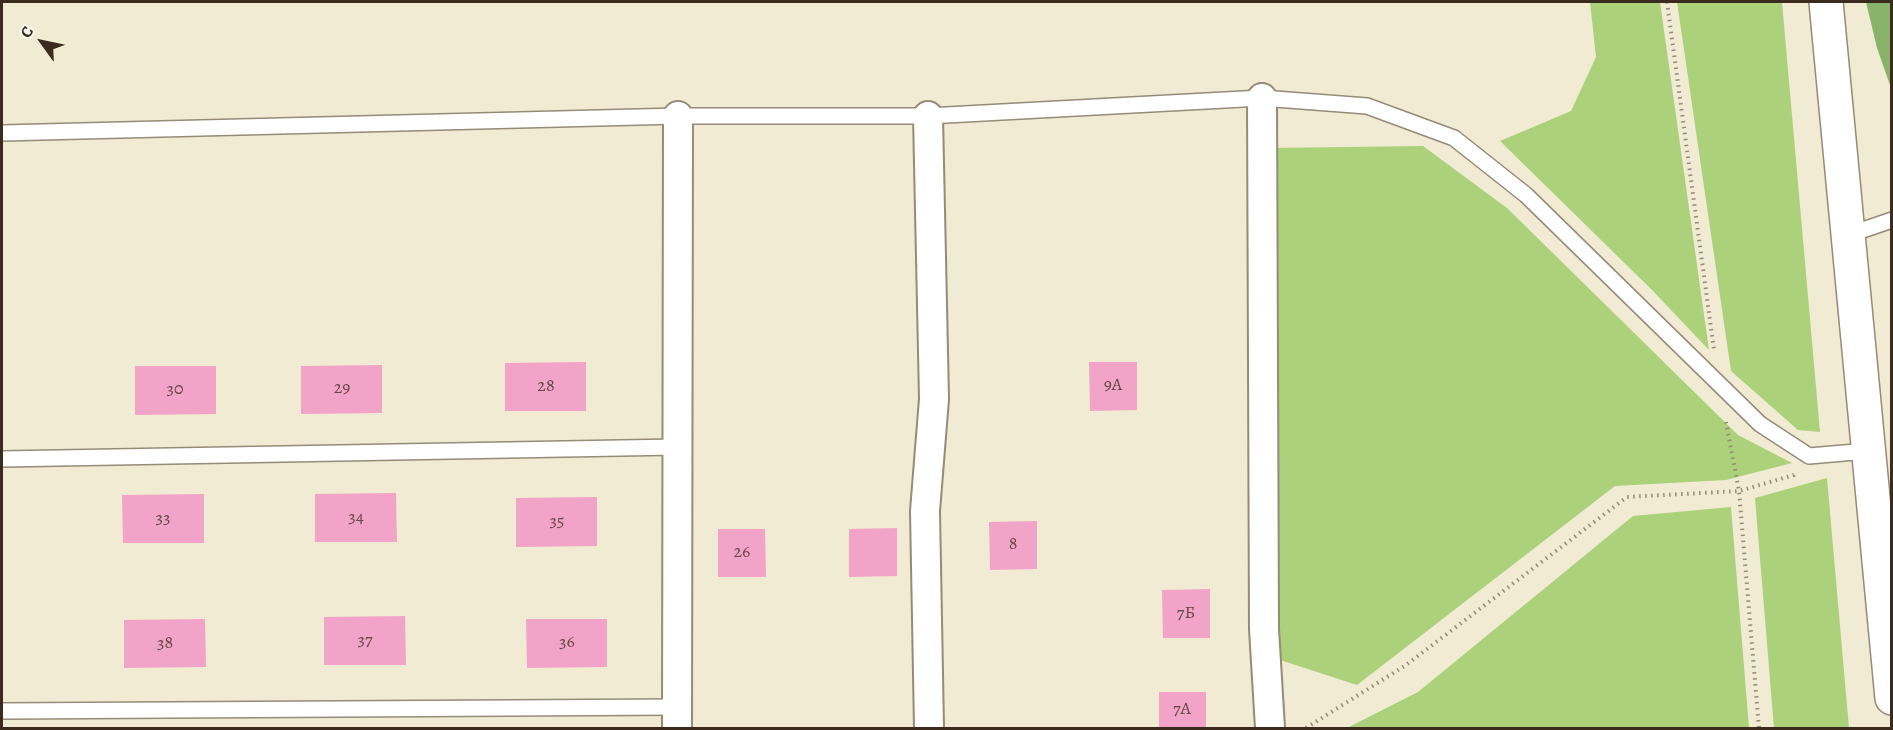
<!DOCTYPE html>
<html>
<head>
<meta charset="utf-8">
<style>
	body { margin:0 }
	#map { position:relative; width:1893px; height:730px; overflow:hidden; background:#f1ebd3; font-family:Alegreya,serif }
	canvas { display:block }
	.frame { position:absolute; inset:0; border:3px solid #3b2a1e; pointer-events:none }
	.north { position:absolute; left:12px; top:12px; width:60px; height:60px; -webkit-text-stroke:4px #fbf7ec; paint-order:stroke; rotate:303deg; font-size:16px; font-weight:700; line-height:24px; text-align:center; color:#3b2a1e }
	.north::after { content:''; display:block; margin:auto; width:21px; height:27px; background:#3b2a1e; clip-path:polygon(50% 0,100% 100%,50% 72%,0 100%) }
</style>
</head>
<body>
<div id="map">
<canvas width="1893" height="730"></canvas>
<div class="frame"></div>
<div class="north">С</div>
</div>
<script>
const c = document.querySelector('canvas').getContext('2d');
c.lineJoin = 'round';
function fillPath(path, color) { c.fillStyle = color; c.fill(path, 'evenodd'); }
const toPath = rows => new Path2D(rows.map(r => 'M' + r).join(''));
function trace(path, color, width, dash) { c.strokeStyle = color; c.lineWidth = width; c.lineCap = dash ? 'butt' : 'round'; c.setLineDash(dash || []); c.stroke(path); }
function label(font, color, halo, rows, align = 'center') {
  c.font = font + ' Alegreya,serif'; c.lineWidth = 4.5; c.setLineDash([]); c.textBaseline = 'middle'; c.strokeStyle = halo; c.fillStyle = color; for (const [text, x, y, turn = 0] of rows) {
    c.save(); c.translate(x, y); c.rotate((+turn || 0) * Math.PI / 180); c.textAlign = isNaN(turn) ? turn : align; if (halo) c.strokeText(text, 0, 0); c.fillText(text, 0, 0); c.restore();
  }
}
fillPath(toPath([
	[1590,2,1660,2,1709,350,1652,290,1500,141,1571,111,1596,57],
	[1677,2,1782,2,1820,432,1798,430,1731,371],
	[1423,146,1507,208,1738,435,1792,463,1726,480,1615,486,1357,685,1280,660,1267,148],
	[1827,478,1849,728,1774,728,1755,498],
	[1731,507,1749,728,1347,728,1418,692,1633,516]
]), '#acd17b');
fillPath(toPath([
	[1866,2,1891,2,1891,88,1877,48]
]), '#89b36b');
fillPath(toPath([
	[586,362,586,411,505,411,505,363],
	[1089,362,1137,362,1137,410,1090,411],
	[382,365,382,413,301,414,301,366],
	[135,366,216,366,216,414,135,415],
	[396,493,397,542,315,542,315,494],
	[204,494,204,543,123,543,122,495],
	[597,497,597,546,516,547,516,498],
	[1037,521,1037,569,990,570,989,522],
	[897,528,897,576,849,577,849,529],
	[718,529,765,529,766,577,718,577],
	[1210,589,1210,638,1163,638,1162,590],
	[405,616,406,665,324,665,324,617],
	[205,619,206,667,124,668,124,620],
	[526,619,607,619,607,667,527,668],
	[1159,692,1206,692,1206,728,1159,728]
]), '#f1a4c8');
const lane = toPath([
	[2,133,678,116,928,116,1262,98,1367,106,1454,138,1526,195,1760,424,1809,456,1867,451],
	[1848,235,1892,220],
	[2,459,677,447],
	[2,711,677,707]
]);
const street = toPath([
	[1262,98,1264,629,1270,728],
	[928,116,934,399,925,511,929,728],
	[677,728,678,116]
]);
const primary = toPath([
	[1826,2,1892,698]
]);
trace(lane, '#968a78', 18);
trace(street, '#968a78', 32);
trace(primary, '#968a78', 36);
trace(toPath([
	[1667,2,1714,350],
	[1726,422,1739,491,1759,728],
	[1306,728,1406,665,1627,497,1739,491,1794,475,1796,472]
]), '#968a78', 4, [1.5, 4.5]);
trace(lane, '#fff', 15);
trace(street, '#fff', 28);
trace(primary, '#fff', 33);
label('18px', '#684848', null, [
	["9А",1113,386],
	["28",546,387],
	["29",342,389],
	["30",175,390],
	["34",356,518],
	["33",163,519],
	["35",557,522],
	["8",1013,545],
	["26",742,553],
	["7Б",1186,614],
	["37",365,641],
	["36",567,643],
	["38",165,644],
	["7А",1182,710]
]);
</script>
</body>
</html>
